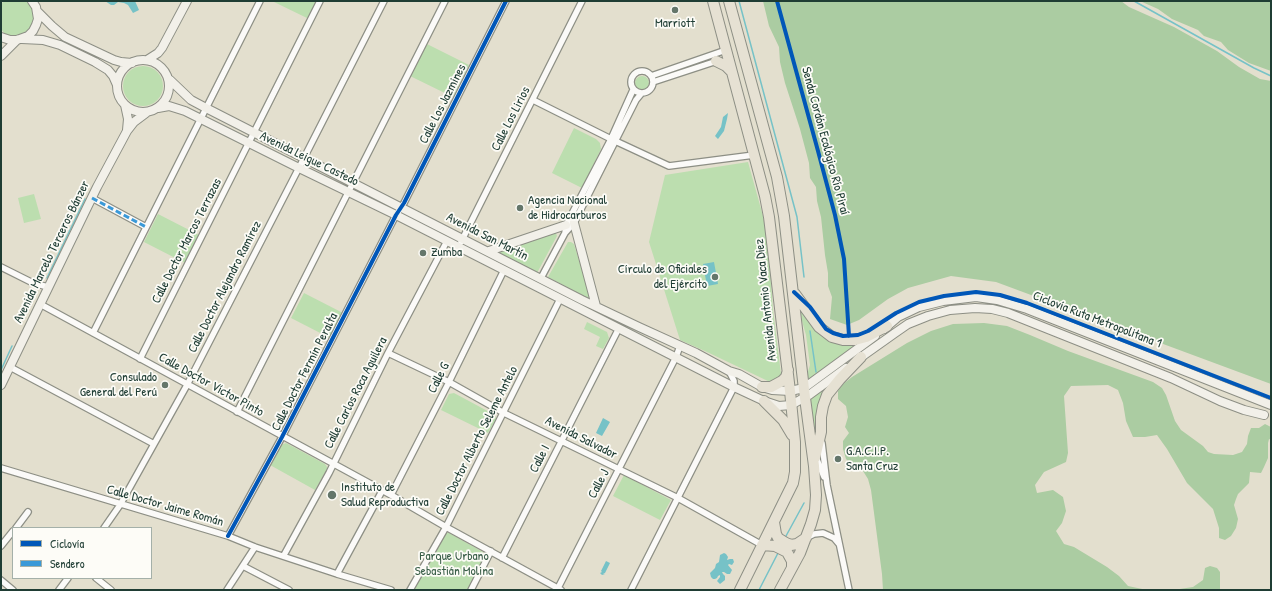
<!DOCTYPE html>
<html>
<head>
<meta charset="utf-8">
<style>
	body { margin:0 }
	#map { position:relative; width:1272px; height:591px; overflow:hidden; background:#e3dfce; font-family:"Patrick Hand",sans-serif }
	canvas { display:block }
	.frame { position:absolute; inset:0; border:2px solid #1f3d34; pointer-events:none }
	.legend { position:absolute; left:12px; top:527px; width:140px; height:52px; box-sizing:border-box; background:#fdfcf7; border:1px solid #a4b0a9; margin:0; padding:5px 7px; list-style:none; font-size:12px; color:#1f3d34 }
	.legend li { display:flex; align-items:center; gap:8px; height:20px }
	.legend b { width:20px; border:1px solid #a4b0a9 }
</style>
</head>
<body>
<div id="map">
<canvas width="1272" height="591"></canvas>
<div class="frame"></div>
<ul class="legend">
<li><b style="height:5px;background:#0057b8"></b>Ciclovía</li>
<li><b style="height:5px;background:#3a99d8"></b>Sendero</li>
</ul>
</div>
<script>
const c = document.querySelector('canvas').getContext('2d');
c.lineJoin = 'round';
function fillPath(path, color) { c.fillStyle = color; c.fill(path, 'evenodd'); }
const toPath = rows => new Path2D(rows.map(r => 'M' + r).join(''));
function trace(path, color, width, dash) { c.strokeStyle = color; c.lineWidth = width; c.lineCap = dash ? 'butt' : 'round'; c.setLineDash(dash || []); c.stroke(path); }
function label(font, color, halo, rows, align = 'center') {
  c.font = font + ' "Patrick Hand",sans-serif'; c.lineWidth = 3.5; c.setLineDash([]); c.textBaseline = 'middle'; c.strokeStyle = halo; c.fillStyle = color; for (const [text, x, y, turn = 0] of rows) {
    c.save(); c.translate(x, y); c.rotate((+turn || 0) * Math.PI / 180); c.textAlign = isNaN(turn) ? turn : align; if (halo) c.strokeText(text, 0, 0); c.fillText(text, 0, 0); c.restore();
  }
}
fillPath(toPath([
	[4,1,28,1,32,5,36,17,29,31,17,36,11,36,4,33,1,29,1,4],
	[272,1,318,1,309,19],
	[427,44,469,65,453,97,410,76],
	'123 86a20 20 0 1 1 40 0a20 20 0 1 1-40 0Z',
	'635 83a7 7 0 1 1 14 0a7 7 0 1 1-14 0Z',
	[574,128,596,139,600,143,601,149,582,188,552,173],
	[748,162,763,216,768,243,773,310,781,374,780,378,775,381,770,382,707,352,680,340,649,242,665,175],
	[34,194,41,219,24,223,18,198],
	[158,214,199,235,185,263,144,242],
	[555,231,557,236,537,273,497,252],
	[568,242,571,242,574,244,591,300,548,277],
	[304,293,343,313,330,338,291,318],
	[800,308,821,336,828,340,865,341,809,380,807,375,810,365,806,335,802,321],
	[587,322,607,332,609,338,603,349,596,346,600,337,584,329],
	[839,378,818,434,814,440,810,399],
	[454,393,495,415,496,419,488,433,441,410,449,394],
	[286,443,325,464,327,467,327,469,315,490,270,465,281,445],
	[624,475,671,500,660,520,613,496],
	[446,533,449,533,483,552,485,555,485,557,467,590,414,590,414,588,444,535]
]), '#bcdeaf');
fillPath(toPath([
	[763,1,1121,1,1129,7,1174,27,1217,51,1239,67,1260,79,1271,81,1271,384,996,282,951,276,908,288,888,299,859,320,847,325,830,319,832,297,828,286,828,273,825,255,821,217,817,201,816,187,810,178,809,163,800,129,785,83,780,62,779,47,769,26],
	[1140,1,1271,1,1271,71,1249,63,1228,50,1221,42,1204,36,1198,30,1172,19,1158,9],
	[984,323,1007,326,1030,335,1068,351,1153,382,1162,388,1166,395,1175,421,1181,430,1203,446,1208,452,1214,454,1233,455,1242,452,1247,444,1248,436,1251,428,1259,428,1265,424,1271,427,1271,440,1269,439,1268,443,1268,458,1264,467,1261,473,1250,472,1249,483,1238,494,1236,499,1234,505,1238,519,1236,528,1231,536,1225,540,1219,538,1219,528,1213,509,1187,483,1167,449,1157,435,1145,437,1133,437,1126,421,1123,403,1118,390,1108,385,1071,386,1064,396,1068,453,1066,462,1044,472,1035,485,1037,493,1053,490,1063,497,1066,511,1062,523,1056,531,1064,544,1074,547,1107,567,1119,576,1128,586,1147,590,883,590,882,574,871,490,868,479,863,471,851,464,846,459,843,449,843,441,849,433,845,427,848,417,846,406,838,399,838,391,842,385,852,377,907,343,931,331,953,324],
	[1210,566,1217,568,1220,572,1220,590,1173,590,1193,587,1203,580,1205,568]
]), '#abcca2');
fillPath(toPath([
	[105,1,135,1,139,10,133,13,128,5,124,3,118,2,114,5,111,5],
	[728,113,727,119,724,131,718,139,715,136,721,127,723,117],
	[714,262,718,284,707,286,703,264],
	[603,418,610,422,602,436,596,433],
	[724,553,726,554,728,557,727,560,730,559,733,559,734,562,732,565,729,564,728,565,732,570,730,574,727,574,724,572,722,572,723,574,725,576,725,580,720,584,717,581,720,577,720,575,718,576,717,578,715,579,713,579,711,577,710,573,715,568,716,564,719,562,720,555],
	[606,561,610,563,605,573,603,573,605,574,602,575,600,573,602,572,601,571]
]), '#76c2c7');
trace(toPath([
	[739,1,797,217,804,277],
	[1134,1,1254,68,1271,76],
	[47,278,85,199],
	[810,331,816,372],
	[1,370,12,346],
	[786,536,804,503],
	[759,590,778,553]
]), '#76c2c7', 1.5);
const street = toPath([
	'631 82a11 11 0 1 1 22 0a11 11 0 1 1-22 0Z',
	[651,76,726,50],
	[653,82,717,61],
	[533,100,611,139,669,166,754,155],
	[92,198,146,227],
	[565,233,574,223,636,100,641,94],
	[461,242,582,1],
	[1,267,33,283,48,287],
	[541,278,565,233,566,225,611,139,633,90],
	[40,304,391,495,446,527,561,590],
	[93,333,260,1],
	[388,353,449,382,504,413,678,498,762,545],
	[140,359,320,1],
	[10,367,154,444],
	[237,412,445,1],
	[822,443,827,485,849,590],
	[816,457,824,477],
	[1,468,228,536,255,547,337,574,391,590],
	[391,495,449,382,504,270],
	[16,528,28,512],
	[104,528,120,505,187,385,304,158,384,1],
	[228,536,282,437,396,215,404,203,506,1],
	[806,538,814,534,823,533,834,538,839,544],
	[1,546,13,531],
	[284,555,329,473,388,353,447,241],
	[502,558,619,328],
	[243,566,289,590],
	[337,574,382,491],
	[96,578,111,590],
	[1,580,13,590],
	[558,588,676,357,680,346],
	[59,590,68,578],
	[227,590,255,547],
	[410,590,446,527,560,299],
	[471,590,491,551],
	[631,590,734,387,734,381,729,371]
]);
const secondary = toPath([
	[38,12,52,26,65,37,114,60,121,62,132,63],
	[1,37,10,40,17,40,28,36,33,31,36,25,38,19,36,7,32,1],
	[22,39,43,40,60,45,95,62,108,70,113,76,117,85],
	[1,56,17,40],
	'117 86a26 26 0 1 1 52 0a26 26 0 1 1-52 0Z',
	[147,60,158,53,162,48,187,1],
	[170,80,191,100,206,108,582,300,639,327,696,353,729,371,739,374,762,387,772,390,790,391,804,388,875,336],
	[125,105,128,119,127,130],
	[158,108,169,106,185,111,299,168,396,215,734,387,764,401,779,406,791,405,809,395,846,368],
	[574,223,596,306],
	[489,251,566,225],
	[884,329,898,317,919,307,943,301,976,297,997,300,1027,309,1271,405],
	[857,360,895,333,908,324,928,316,950,310,975,308,992,309,1008,313,1171,378,1220,401,1244,410,1264,415],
	[1,385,97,187,127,131,134,122,146,113]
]);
const highway = toPath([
	[713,1,765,196,769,217,790,391,795,442,795,472,793,483,740,590],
	[729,1,777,177,784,216,805,398,814,466,816,495,815,510,811,524,800,553,780,590],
	[716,61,726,66,731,71],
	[795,294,819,327,832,337,843,340,855,340,866,337,887,326],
	[762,387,771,387,782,381,786,377,788,370],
	[764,401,783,420,792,435],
	[815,458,821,432,821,417,823,406,827,395,840,379,861,357],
	[774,522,776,534,778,538,786,543,791,545,797,544,806,538],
	[762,545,775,546,787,552,792,561,792,567]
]);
trace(street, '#8d8f85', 8);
trace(secondary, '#8d8f85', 10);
trace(highway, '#8d8f85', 12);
trace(street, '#fbfaf8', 5.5);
trace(secondary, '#f2f0e9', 8);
trace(highway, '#e6e1d3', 10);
trace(toPath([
	[92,198,146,227]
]), '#3a99d8', 3, [6, 3]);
trace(toPath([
	[777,1,818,151,835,215,844,259,849,336],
	[794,292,810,307,826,329,833,333,843,336,858,335,868,331,896,313,919,302,944,296,976,292,1000,295,1027,303,1271,398],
	[228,536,282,437,396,215,404,203,506,1]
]), '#0057b8', 4);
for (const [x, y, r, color] of [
	[675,10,4,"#64766a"],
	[520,208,4,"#64766a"],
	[423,253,4,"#64766a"],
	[715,277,4,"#64766a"],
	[165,385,4,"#64766a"],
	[838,459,4,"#64766a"],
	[332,495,5,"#64766a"]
]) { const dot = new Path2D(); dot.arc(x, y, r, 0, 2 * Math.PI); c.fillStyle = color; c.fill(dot); trace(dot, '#fdfcf7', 1.5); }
label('13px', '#1f3d34', '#fdfcf7', [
	["Marriott",675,24,"center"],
	["Agencia Nacional",528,201],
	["de Hidrocarburos",528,216],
	["Zumba",431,253],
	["Círculo de Oficiales",707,270,"right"],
	["del Ejército",707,285,"right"],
	["Consulado",157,378,"right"],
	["General del Perú",157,393,"right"],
	["G.A.C.I.P.",846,452],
	["Santa Cruz",846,467],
	["Instituto de",341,488],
	["Salud Reproductiva",341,503]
], 'left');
label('13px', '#1f3d34', '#fdfcf7', [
	["Calle Los Jazmines",443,104,-63],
	["Calle Los Lirios",511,119,-63],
	["Senda Cordón Ecológico Río Piraí",825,141,75],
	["Avenida Leigue Castedo",309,159,26],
	["Avenida San Martín",487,237,27],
	["Calle Doctor Marcos Terrazas",187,241,-63],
	["Avenida Marcelo Terceros Bánzer",52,252,-64],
	["Calle Doctor Alejandro Ramírez",225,287,-63],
	["Avenida Antonio Vaca Diez",766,300,-96],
	["Ciclovía Ruta Metropolitana 1",1097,320,21],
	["Calle Doctor Fermín Peralta",305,372,-63],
	["Calle G",439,378,-63],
	["Calle Doctor Víctor Pinto",211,385,29],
	["Calle Carlos Roca Aguilera",356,393,-63],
	["Avenida Salvador",581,438,27],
	["Calle Doctor Alberto Seleme Antelo",477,441,-63],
	["Calle I",540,459,-63],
	["Calle J",599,484,-63],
	["Calle Doctor Jaime Román",165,506,16]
]);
label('13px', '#385d47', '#fdfcf7', [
	["Parque Urbano",454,557],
	["Sebastián Molina",454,572]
]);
</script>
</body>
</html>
